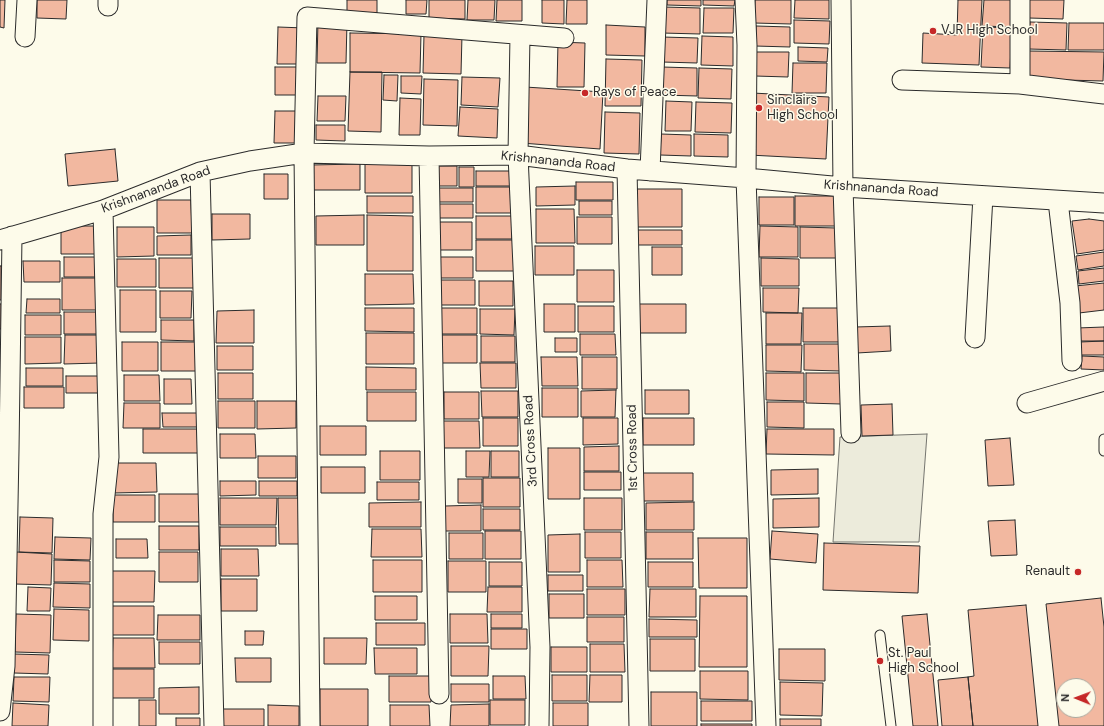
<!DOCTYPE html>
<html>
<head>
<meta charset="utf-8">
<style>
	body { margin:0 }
	#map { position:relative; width:1104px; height:726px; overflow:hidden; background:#fdfbea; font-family:"DM Sans",sans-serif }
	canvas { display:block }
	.north { position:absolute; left:1056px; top:678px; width:40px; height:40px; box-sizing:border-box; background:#fdfbea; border:1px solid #a9a89e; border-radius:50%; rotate:271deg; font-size:11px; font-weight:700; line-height:16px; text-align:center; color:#2b2b2b }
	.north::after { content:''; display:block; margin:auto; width:14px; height:18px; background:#c62828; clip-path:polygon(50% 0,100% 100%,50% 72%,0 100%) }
</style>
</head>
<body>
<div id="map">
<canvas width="1104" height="726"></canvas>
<div class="north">N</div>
</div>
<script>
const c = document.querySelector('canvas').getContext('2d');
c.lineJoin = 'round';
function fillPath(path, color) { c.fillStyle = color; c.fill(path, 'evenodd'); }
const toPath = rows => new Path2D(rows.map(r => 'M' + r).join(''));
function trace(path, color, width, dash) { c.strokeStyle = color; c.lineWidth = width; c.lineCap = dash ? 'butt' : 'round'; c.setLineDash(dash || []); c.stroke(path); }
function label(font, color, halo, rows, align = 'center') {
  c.font = font + ' "DM Sans",sans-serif'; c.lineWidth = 3; c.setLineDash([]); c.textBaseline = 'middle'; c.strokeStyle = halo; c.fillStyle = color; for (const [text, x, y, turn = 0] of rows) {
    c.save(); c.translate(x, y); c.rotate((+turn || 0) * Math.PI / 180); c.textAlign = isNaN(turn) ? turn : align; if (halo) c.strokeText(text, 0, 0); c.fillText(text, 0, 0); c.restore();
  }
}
const green = toPath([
	[927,434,919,542,833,542,840,437,927,434]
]);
fillPath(green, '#ecebdb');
trace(green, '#74746e', 1);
const building = toPath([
	[0,0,5,0,4,28,0,27,0,0],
	[37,0,67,0,66,19,37,18,37,0],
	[347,0,377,0,377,13,347,12,347,0],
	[406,0,427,0,426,14,406,14,406,0],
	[429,0,465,0,465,19,429,18,429,0],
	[468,0,495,0,494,20,467,20,468,0],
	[497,0,522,0,522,21,496,21,497,0],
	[542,0,564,0,564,24,542,23,542,0],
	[567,0,587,0,587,24,566,24,567,0],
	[667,0,701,0,701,6,667,5,667,0],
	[703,0,735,0,734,6,703,5,703,0],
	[755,0,791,0,791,24,754,23,755,0],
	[795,0,829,0,829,19,794,18,795,0],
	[958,0,982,0,979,65,922,63,923,33,957,35,958,0],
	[984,0,1013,0,1012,27,982,26,984,0],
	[1029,0,1064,0,1063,19,1029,18,1029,0],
	[663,7,700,8,700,34,662,33,663,7],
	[704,8,734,8,733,33,703,33,704,8],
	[794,20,830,21,829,44,794,43,794,20],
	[318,21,347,22,346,63,317,63,318,21],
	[1030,22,1067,23,1066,50,1029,49,1030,22],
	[1069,23,1104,23,1104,50,1068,50,1069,23],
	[606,25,645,27,645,56,606,55,606,25],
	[756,26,790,27,790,47,755,46,756,26],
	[278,27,305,28,304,64,277,64,278,27],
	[983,27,1012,28,1010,68,981,67,983,27],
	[350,33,421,34,420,73,350,72,350,33],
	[424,35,462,35,461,74,423,73,424,35],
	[702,36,733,37,733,66,701,65,702,36],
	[662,37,698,38,697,63,662,62,662,37],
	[558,42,585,43,584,87,557,87,558,42],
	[798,47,828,48,827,62,798,61,798,47],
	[1027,51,1104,52,1103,81,1027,79,1027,51],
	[756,52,789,52,788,77,755,76,756,52],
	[606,59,642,60,641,106,605,106,606,59],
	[793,63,827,63,826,93,792,93,793,63],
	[275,67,303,67,302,95,275,95,275,67],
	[662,67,697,68,697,96,661,95,662,67],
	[699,68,732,69,731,99,698,98,699,68],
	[350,72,382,72,381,132,348,131,350,72],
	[384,75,398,75,397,101,383,100,384,75],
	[401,76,422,76,421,94,401,93,401,76],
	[462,77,500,78,498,107,461,105,462,77],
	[424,79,458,80,457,126,423,125,424,79],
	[525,87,603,92,600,149,521,143,525,87],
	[752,93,829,97,826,159,749,155,752,93],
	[318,96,346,96,345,121,317,121,318,96],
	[400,98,421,99,420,135,399,135,400,98],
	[666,101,692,102,691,131,665,131,666,101],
	[696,102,732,103,731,133,695,132,696,102],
	[460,107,498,109,497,138,458,136,460,107],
	[275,111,303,111,302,143,274,143,275,111],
	[605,112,640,113,639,154,604,153,605,112],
	[316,125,345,125,345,141,316,140,316,125],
	[661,134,691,135,691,156,660,155,661,134],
	[694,134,728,135,728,157,694,156,694,134],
	[115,149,118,181,68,186,65,154,115,149],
	[365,163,412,163,412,193,365,193,365,163],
	[360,164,360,190,312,190,311,165,360,164],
	[437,166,457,166,457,186,437,186,437,166],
	[459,167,474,167,474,187,459,187,459,167],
	[476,171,514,171,514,186,476,186,476,171],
	[264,174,288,174,288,199,264,199,264,174],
	[576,182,613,182,613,200,576,200,576,182],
	[575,186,575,205,536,206,536,187,575,186],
	[476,187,512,187,512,213,476,213,476,187],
	[438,188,473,188,473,202,438,202,438,188],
	[637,189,682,189,682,227,637,227,637,189],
	[367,196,413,196,413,213,367,213,367,196],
	[795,196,836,196,836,226,795,226,795,196],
	[759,197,794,197,794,225,759,225,759,197],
	[157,200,191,200,192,233,157,233,157,200],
	[579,201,612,201,612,215,579,215,579,201],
	[437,204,473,204,473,218,437,218,437,204],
	[536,209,574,209,575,243,536,243,536,209],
	[212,214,250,214,250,239,212,240,212,214],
	[364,215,364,245,316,245,316,216,364,215],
	[367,215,413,216,413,271,367,271,367,215],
	[476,216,512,216,512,239,476,239,476,216],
	[577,217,612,217,612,244,577,244,577,217],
	[1089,219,1104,221,1104,250,1077,254,1072,221,1089,219],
	[437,222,472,222,472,250,437,250,437,222],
	[61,226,98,226,98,254,61,254,61,226],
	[760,226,798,227,798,257,759,257,760,226],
	[117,227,154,227,154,256,117,257,117,227],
	[800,227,836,228,836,258,800,258,800,227],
	[637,230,682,230,682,245,637,245,637,230],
	[191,235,191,255,157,255,157,236,191,235],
	[476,240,514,240,514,271,476,271,476,240],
	[535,246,574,246,574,275,535,275,535,246],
	[652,247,682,247,682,275,652,275,652,247],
	[1104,252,1104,266,1078,270,1076,256,1104,252],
	[64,257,97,257,97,277,64,277,64,257],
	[437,257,473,257,473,278,438,278,437,257],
	[159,258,194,258,194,288,159,288,159,258],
	[761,258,799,259,799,286,761,286,761,258],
	[117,259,156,259,156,287,117,287,117,259],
	[23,261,60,261,60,282,24,282,23,261],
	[0,266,6,266,6,300,0,300,0,266],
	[1104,268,1104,281,1079,284,1078,271,1104,268],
	[577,270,614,270,614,302,577,302,577,270],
	[365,274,413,274,414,304,365,305,365,274],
	[62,278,98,278,98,310,62,310,62,278],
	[439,280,475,280,475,305,439,305,439,280],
	[479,281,513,281,513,306,479,306,479,281],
	[1104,283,1104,310,1079,313,1075,286,1104,283],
	[763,288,799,288,798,313,763,312,763,288],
	[120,290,156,290,156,332,120,332,120,290],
	[160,291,192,291,191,318,160,318,160,291],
	[27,299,60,299,60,313,26,313,27,299],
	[0,304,3,304,3,329,0,329,0,304],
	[544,304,575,304,575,332,544,332,544,304],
	[639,304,686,304,686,333,639,333,639,304],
	[578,306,614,306,614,332,578,332,578,306],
	[365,308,414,308,414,332,365,331,365,308],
	[439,308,477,308,477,334,440,334,439,308],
	[803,308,840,308,840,342,803,342,803,308],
	[480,309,515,309,514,335,480,334,480,309],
	[254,310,254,343,216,343,217,311,254,310],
	[64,312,101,312,101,334,64,334,64,312],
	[766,313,802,313,801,344,766,344,766,313],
	[25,315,61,315,61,335,25,335,25,315],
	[161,320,194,320,194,341,161,340,161,320],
	[890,326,891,351,857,353,855,327,890,326],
	[1104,327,1104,341,1078,341,1077,328,1104,327],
	[366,333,414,333,414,364,366,364,366,333],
	[580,334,615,334,616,355,580,355,580,334],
	[65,335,100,335,100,363,64,364,65,335],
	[440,335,477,335,477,363,440,363,440,335],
	[481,336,515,336,515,362,481,362,481,336],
	[25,337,61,337,61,363,25,364,25,337],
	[555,338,577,338,577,352,555,352,555,338],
	[1104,341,1104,355,1080,355,1080,342,1104,341],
	[122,342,158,342,158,371,122,371,122,342],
	[161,342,196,342,196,371,161,371,161,342],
	[804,344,841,344,840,371,804,370,804,344],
	[766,345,802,345,801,372,766,371,766,345],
	[217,346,253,346,253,370,217,370,217,346],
	[1082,356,1104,357,1104,370,1081,369,1082,356],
	[541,357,577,357,578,386,542,386,541,357],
	[582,357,617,357,617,389,582,389,582,357],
	[480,363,516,363,516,388,481,388,480,363],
	[366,367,416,368,416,390,366,390,366,367],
	[26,368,63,368,63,386,26,386,26,368],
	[218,373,253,373,253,399,218,399,218,373],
	[766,373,804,373,804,401,766,400,766,373],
	[806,373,842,373,841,404,806,403,806,373],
	[124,375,159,375,160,401,124,401,124,375],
	[66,376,102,376,102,393,66,393,66,376],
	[164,379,191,379,192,404,164,404,164,379],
	[24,387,64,387,64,408,24,408,24,387],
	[542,388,578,388,578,417,542,417,542,388],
	[616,390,615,417,581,417,581,391,616,390],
	[645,390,689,390,689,414,645,414,645,390],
	[481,391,518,391,518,417,482,417,481,391],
	[367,392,416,392,416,421,367,421,367,392],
	[444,392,479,392,479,419,444,419,444,392],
	[218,401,255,401,255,428,218,428,218,401],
	[257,401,296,401,296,428,257,429,257,401],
	[767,402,804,402,804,428,767,427,767,402],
	[124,403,160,403,160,428,123,428,124,403],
	[892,404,893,435,862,436,861,405,892,404],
	[162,413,199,413,199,427,163,427,162,413],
	[483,418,518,418,518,446,483,446,483,418],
	[583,418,618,418,618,444,583,445,583,418],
	[643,418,694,418,694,445,643,445,643,418],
	[443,421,479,421,480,448,443,448,443,421],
	[320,426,366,426,366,455,320,455,320,426],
	[143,429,198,429,198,453,143,453,143,429],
	[767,429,834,429,834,455,766,454,767,429],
	[220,434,255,434,256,458,220,458,220,434],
	[1010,438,1014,485,988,486,985,440,1010,438],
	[619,446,619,471,584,471,584,447,619,446],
	[548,448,580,448,580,499,548,499,548,448],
	[380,451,420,451,420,480,380,480,380,451],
	[466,451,490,451,489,477,466,477,466,451],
	[491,451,519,451,519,477,491,477,491,451],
	[258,456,296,456,296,478,258,478,258,456],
	[113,463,156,463,157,492,113,493,113,463],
	[321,467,365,467,365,493,321,493,321,467],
	[818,469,818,494,771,495,771,470,818,469],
	[584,472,621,472,621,490,584,490,584,472],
	[643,473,693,473,693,501,643,501,643,473],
	[483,478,520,478,520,507,483,507,483,478],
	[458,479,482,479,482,503,458,503,458,479],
	[220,481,256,481,256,495,220,496,220,481],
	[259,481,297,481,297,496,259,496,259,481],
	[377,482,419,482,419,500,377,500,377,482],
	[159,494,200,494,200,522,159,522,159,494],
	[113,495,155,495,155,522,113,522,113,495],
	[220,498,277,498,276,525,220,525,220,498],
	[278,498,299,498,299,544,279,544,278,498],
	[584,498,622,498,622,530,584,530,584,498],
	[819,498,819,527,773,528,773,499,819,498],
	[421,502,421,527,369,527,369,503,421,502],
	[694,502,694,530,646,530,646,503,694,502],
	[481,505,481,531,445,531,445,506,481,505],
	[483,509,520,509,520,530,483,530,483,509],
	[20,517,53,518,52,553,19,552,20,517],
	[1015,520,1017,555,991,556,988,521,1015,520],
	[159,526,199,526,199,550,159,550,159,526],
	[220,527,276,527,276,546,220,546,220,527],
	[372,529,421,529,422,557,371,557,372,529],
	[485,531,521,531,521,559,485,559,485,531],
	[772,531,818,534,816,563,770,559,772,531],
	[585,532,621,532,621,558,585,558,585,532],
	[646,532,693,532,693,559,646,559,646,532],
	[449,533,483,533,483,559,449,559,449,533],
	[580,534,580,572,548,572,548,535,580,534],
	[55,537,91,538,90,560,54,559,55,537],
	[698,538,747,538,747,588,699,588,698,538],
	[116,539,147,539,148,558,116,558,116,539],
	[824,543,920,546,918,593,823,590,824,543],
	[221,549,258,549,259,576,221,576,221,549],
	[16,552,52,554,51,585,15,584,16,552],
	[159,552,198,552,198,582,159,582,159,552],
	[54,560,90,561,90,582,54,582,54,560],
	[373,560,422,560,422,592,373,592,373,560],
	[587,560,622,560,623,587,587,587,587,560],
	[448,561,486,561,486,592,448,592,448,561],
	[489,562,522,562,522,586,489,586,489,562],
	[648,562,693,562,693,587,648,587,648,562],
	[110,571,155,571,154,602,110,602,110,571],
	[548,575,583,575,583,591,548,591,548,575],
	[221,579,257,579,257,611,221,611,221,579],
	[54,583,90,584,90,608,53,607,54,583],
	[28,587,51,588,50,611,27,611,28,587],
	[488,587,522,587,522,612,487,612,488,587],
	[587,589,625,589,625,615,587,615,587,589],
	[650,589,696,589,696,617,649,617,650,589],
	[549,594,584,594,584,618,549,618,549,594],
	[375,596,417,596,417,620,375,620,375,596],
	[700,596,747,596,747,667,699,667,700,596],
	[1101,598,1104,627,1104,726,1059,726,1046,604,1101,598],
	[1064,686,1088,686,1088,710,1064,710,1064,686],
	[1026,605,1038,726,973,726,968,677,974,676,968,610,1026,605],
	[111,606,154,606,154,635,111,635,111,606],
	[54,609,89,610,89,641,53,640,54,609],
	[16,614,51,615,50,653,15,652,16,614],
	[450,614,487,614,488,643,450,643,450,614],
	[491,614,522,614,522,628,491,628,491,614],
	[927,614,938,726,913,726,902,616,927,614],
	[158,615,200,615,200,640,157,640,158,615],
	[587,617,624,617,624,642,587,642,587,617],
	[649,619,697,620,697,637,649,637,649,619],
	[376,623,425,623,425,645,376,645,376,623],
	[491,629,527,629,527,649,491,649,491,629],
	[245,631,264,631,263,645,245,645,245,631],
	[113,638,154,638,155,668,112,668,113,638],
	[324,638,367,638,366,664,324,664,324,638],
	[650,639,695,639,695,671,650,671,650,639],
	[159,642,200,642,200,664,159,664,159,642],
	[590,644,624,644,625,672,590,672,590,644],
	[451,646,489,646,488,676,451,676,451,646],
	[551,647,587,647,587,672,551,672,551,647],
	[374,648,417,648,417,674,375,674,374,648],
	[779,649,825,649,825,681,779,680,779,649],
	[14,654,49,655,48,674,14,673,14,654],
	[235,658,271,658,271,682,236,682,235,658],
	[110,669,154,669,154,698,110,698,110,669],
	[700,671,748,671,748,700,700,699,700,671],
	[552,675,587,675,587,701,552,701,552,675],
	[590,675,622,675,622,702,589,702,590,675],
	[389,676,430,676,431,702,389,702,389,676],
	[493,676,525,676,526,699,493,699,493,676],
	[14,677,50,677,49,702,13,701,14,677],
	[968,677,973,726,942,726,938,680,968,677],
	[780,682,823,683,822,716,780,715,780,682],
	[451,684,489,684,489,702,451,702,451,684],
	[199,687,199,714,159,714,159,688,199,687],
	[320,689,368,689,368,726,320,726,320,689],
	[651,692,697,692,697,726,651,726,651,692],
	[139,700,156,700,156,726,139,726,139,700],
	[490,700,525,700,525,725,490,725,490,700],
	[701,701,752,701,752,721,701,721,701,701],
	[13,703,49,705,48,726,12,726,13,703],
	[553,703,588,703,588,726,553,726,553,703],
	[489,704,489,726,450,726,451,705,489,704],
	[268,705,299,706,299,726,268,726,268,705],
	[390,705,429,705,430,726,390,726,390,705],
	[222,709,264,709,264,726,222,726,222,709],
	[176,718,200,718,200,726,176,726,176,718],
	[780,719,821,719,821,726,780,726,780,719],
	[701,724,752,724,752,726,701,726,701,724]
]);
fillPath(building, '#f2b8a0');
trace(building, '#2b2b2b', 1);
const lane = toPath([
	[1104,439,1104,451],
	[880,635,891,726]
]);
const street = toPath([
	[745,0,747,45,746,178,766,726],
	[841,0,843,187,851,433],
	[108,6,108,0],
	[520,35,518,155,540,647,539,726],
	[25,37,27,0],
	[902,80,1020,84,1104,94],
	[1020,84,1020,0],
	[429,156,439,694],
	[627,169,639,726],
	[650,171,657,0],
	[200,172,214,726],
	[1058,201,1070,303,1072,361],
	[0,240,103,210,200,172,250,161,304,153,429,156,518,155,627,169,746,178,843,187,1104,203],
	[975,338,983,196],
	[1027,403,1104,381],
	[0,711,5,666,9,450,12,236],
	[103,726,103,514,109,457,103,210],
	[310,726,304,153,307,17,564,38]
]);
trace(lane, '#2b2b2b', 11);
trace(street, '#2b2b2b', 21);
trace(lane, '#fdfbea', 9);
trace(street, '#fdfbea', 19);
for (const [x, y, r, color] of [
	[933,31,4,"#c62828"],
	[585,93,4,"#c62828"],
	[759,108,4,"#c62828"],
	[1078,572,4,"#c62828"],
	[880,661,4,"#c62828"]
]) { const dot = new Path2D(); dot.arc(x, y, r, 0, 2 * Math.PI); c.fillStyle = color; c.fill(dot); trace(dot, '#fdfbea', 1.5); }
label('13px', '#2b2b2b', '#fdfbea', [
	["VJR High School",941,31],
	["Rays of Peace",593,93],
	["Sinclairs",767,101],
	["High School",767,116],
	["Renault",1070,572,"right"],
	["St. Paul",888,654],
	["High School",888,669]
], 'left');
label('13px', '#2b2b2b', '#fdfbea', [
	["Krishnananda Road",558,162,6],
	["Krishnananda Road",881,189,4],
	["Krishnananda Road",156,190,-20],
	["3rd Cross Road",531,441,-93],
	["1st Cross Road",633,448,-91]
]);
</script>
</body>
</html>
